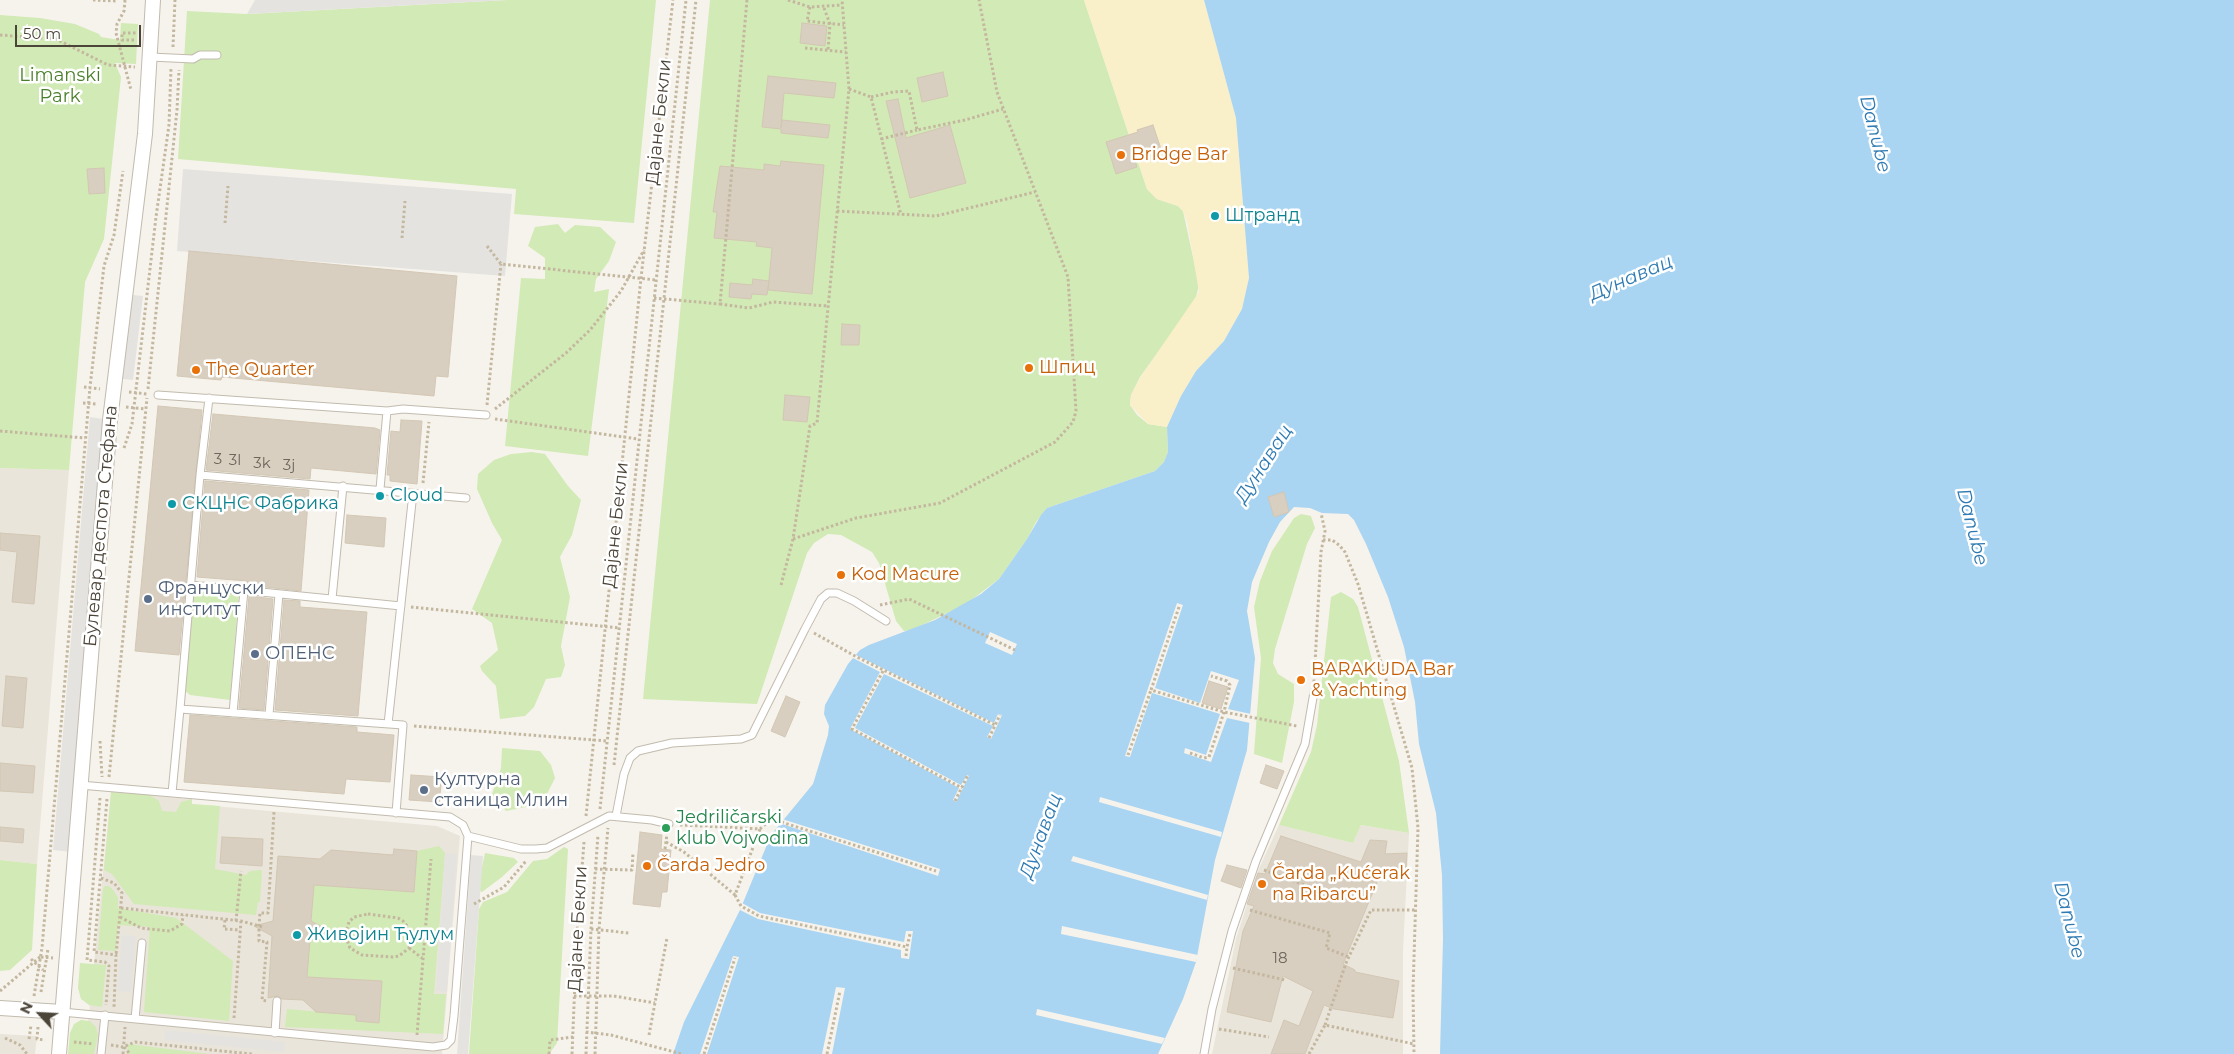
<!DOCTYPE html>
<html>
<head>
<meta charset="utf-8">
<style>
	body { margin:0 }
	#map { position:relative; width:2234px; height:1054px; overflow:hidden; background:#f6f3ec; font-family:Montserrat,sans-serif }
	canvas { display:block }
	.north { position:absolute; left:15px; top:989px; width:50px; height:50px; -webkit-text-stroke:4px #fff; paint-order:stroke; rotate:295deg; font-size:14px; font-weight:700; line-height:20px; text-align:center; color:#4b4439 }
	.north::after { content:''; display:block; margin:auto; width:18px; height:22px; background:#4b4439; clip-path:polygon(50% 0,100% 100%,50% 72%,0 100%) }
	.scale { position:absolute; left:15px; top:25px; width:126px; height:22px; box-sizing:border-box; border:2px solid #4b4439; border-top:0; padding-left:6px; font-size:15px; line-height:18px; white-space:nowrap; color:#4b4439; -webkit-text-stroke:4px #fff; paint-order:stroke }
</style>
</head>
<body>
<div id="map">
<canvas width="2234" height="1054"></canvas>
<div class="north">N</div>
<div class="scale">50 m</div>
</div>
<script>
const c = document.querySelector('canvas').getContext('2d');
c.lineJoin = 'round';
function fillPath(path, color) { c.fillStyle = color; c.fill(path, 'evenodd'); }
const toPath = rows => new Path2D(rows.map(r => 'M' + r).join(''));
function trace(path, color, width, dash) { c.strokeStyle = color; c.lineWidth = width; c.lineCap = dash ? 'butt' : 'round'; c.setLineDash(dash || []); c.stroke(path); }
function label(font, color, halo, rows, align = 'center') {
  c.font = font + ' Montserrat,sans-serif'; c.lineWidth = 5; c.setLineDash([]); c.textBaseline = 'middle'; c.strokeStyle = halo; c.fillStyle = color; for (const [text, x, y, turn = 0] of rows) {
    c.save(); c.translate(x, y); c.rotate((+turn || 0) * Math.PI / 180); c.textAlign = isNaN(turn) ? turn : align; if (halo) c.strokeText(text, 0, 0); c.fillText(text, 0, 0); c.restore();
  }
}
fillPath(toPath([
	[0,468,69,470,37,864,0,860],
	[111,792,192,799,192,804,437,826,460,836,442,1054,85,1054],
	[1279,825,1353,843,1361,825,1409,833,1403,950,1403,1054,1212,1054,1236,939,1257,873],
	[0,1034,37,1036,35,1054,0,1054]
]), '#eae5da');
fillPath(toPath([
	[507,0,656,0,634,223,514,214,516,189,178,159,187,11,247,14],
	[710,0,1084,0,1147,189,1157,199,1178,206,1183,211,1199,285,1195,301,1140,377,1131,395,1130,405,1137,415,1148,424,1167,427,1168,452,1164,462,1155,471,1047,508,1036,522,1027,539,999,579,966,604,912,630,904,631,896,621,879,563,872,552,841,535,828,534,814,543,807,553,757,704,643,699],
	[0,15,40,18,75,24,99,34,101,37,120,40,121,23,138,24,136,64,115,63,121,77,104,239,85,282,69,470,0,468],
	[558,224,565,233,575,225,600,227,616,242,609,261,596,279,594,292,609,289,588,456,505,446,521,278,545,279,545,258,528,246,535,227],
	[532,452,545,454,568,486,581,500,572,535,560,557,570,597,561,646,565,665,561,677,546,679,534,707,525,716,500,719,496,686,482,671,480,666,498,650,492,623,472,609,502,540,492,523,477,489,478,474,494,460,511,454],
	[1301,514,1311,516,1315,528,1307,544,1275,649,1273,663,1278,674,1294,684,1294,702,1282,763,1254,754,1261,658,1254,607,1260,581,1272,551,1294,518],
	[194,589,239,591,230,700,190,695,184,690],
	[1341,592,1353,599,1358,607,1399,761,1409,833,1361,825,1353,843,1279,825,1311,752,1317,725,1331,597],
	[502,748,540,751,551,765,555,778,546,796,531,806,506,811,492,794,501,768],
	[111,792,150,795,159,801,162,811,176,812,181,802,192,799,192,804,220,806,215,869,246,875,250,871,262,870,260,902,258,902,256,915,134,904,112,874,104,870],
	[439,846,445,853,434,994,446,994,443,1034,285,1027,287,1009,356,1015,356,1021,379,1022,382,981,307,977,314,885,414,892,417,851],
	[564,847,568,849,557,1043,549,1054,469,1054,479,909,483,902,507,892,533,861,547,859],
	[485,853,514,858,518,862,502,877,482,892,478,890,478,885],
	[0,860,37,864,32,950,10,970,0,971],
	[105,886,109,886,114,891,118,898,118,908,176,918,233,961,229,1021,144,1012,150,927,118,925,116,951,98,950,103,889],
	[80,963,106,965,102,1007,89,1005,81,999,78,988],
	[81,1020,90,1021,96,1027,98,1035,94,1054,68,1054,70,1033,74,1024],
	[128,1044,210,1054,127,1054]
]), '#d2eab5');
fillPath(toPath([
	[1084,0,1204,0,1236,118,1249,278,1242,309,1224,341,1196,371,1181,396,1167,427,1148,424,1130,405,1131,395,1140,378,1199,292,1187,221,1183,211,1178,206,1157,199,1147,189]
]), '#f9efc9');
fillPath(toPath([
	[255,0,507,0,247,14],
	[183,169,512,194,505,276,177,251],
	[124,294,143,296,133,380,114,378],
	[90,417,110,420,73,852,53,850],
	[445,853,457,854,447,992,436,991],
	[471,855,483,856,468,1054,457,1054],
	[122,935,136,936,131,992,117,991],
	[165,1030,285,1042,284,1052,164,1040]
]), '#e5e3e0');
fillPath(toPath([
	[1204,0,2234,0,2234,1054,1440,1054,1443,939,1442,875,1436,813,1419,744,1415,702,1404,647,1388,597,1366,544,1354,520,1348,514,1322,513,1310,508,1294,507,1280,522,1269,542,1252,582,1247,611,1255,658,1247,750,1215,860,1196,962,1183,999,1158,1054,673,1054,684,1022,740,910,771,835,813,784,828,735,829,726,824,714,825,705,848,664,860,650,869,645,935,620,981,594,999,579,1027,539,1041,515,1047,508,1155,471,1164,462,1168,452,1167,427,1181,396,1196,371,1224,341,1242,309,1249,278,1236,118]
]), '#a9d4f2');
fillPath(toPath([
	[1177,603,1183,605,1155,688,1200,703,1211,671,1239,680,1228,709,1251,714,1250,723,1227,718,1211,762,1184,753,1185,748,1206,755,1220,714,1152,693,1130,757,1125,756],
	[990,632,1017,644,1012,655,985,643],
	[854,654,994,723,998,714,1002,715,991,739,987,737,993,726,884,674,855,728,961,785,967,775,969,776,956,802,953,800,959,788,850,729,880,672,851,657],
	[1100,797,1222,832,1221,837,1099,802],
	[782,819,940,869,938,876,779,823],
	[1073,856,1208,895,1207,900,1071,861],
	[742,903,760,913,904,942,906,931,913,931,909,959,901,958,901,950,758,919,740,910],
	[1062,926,1198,955,1196,962,1061,934],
	[733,956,739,957,707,1054,700,1054],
	[836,987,845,988,832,1054,822,1054],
	[1037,1009,1165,1038,1162,1044,1036,1015]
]), '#f6f3ec');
const building = toPath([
	[802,23,827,26,825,46,800,43,802,23],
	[943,72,948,96,922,102,917,78,943,72],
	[768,76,836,83,834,98,784,93,781,128,782,120,830,125,828,138,781,133,781,129,762,127,768,76],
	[898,99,906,138,950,125,966,183,910,198,886,101,898,99],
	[1153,125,1161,149,1134,158,1137,167,1116,174,1106,142,1138,132,1137,130,1153,125],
	[781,161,824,165,812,294,768,290,772,248,756,246,757,242,714,238,717,212,713,212,720,166,764,170,764,164,780,166,781,161],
	[104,168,105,193,89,194,87,169,104,168],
	[189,251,457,276,448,377,436,376,434,396,222,377,221,380,177,376,189,251],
	[753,279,769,281,767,295,752,294,751,299,729,297,730,283,752,285,753,279],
	[842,324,860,325,859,345,841,345,842,324],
	[785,395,810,397,807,422,783,420,785,395],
	[158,406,202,410,179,655,135,651,158,406],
	[213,414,375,428,380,430,376,474,311,468,310,479,206,470,213,414],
	[401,420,422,421,417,484,390,481,390,475,387,475,391,431,400,432,401,420],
	[205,481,309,490,301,591,247,585,247,581,197,577,205,481],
	[1284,492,1289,512,1274,517,1268,497,1284,492],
	[347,515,386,518,384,547,345,543,347,515],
	[0,533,40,536,34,604,12,602,17,552,0,550,0,533],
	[249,596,273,599,264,710,239,708,249,596],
	[284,600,300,601,300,607,367,612,358,716,275,710,284,600],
	[6,676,27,678,23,728,2,726,6,676],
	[1209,681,1228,687,1221,709,1202,703,1209,681],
	[786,696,800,702,785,737,771,731,786,696],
	[190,715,357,727,357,732,394,735,390,782,346,779,344,794,184,782,190,715],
	[0,763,35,766,33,793,0,791,0,763],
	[1266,765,1284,771,1277,789,1260,783,1266,765],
	[411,775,442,777,439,802,409,800,411,775],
	[0,827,24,829,23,843,0,841,0,827],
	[640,832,662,835,661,849,671,850,667,892,662,892,660,907,633,904,640,832],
	[1281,836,1361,862,1370,840,1387,841,1385,854,1407,853,1406,869,1383,868,1343,964,1355,970,1355,972,1399,981,1393,1018,1334,1009,1324,1005,1305,1054,1271,1054,1284,1020,1299,1026,1313,991,1283,976,1271,1022,1227,1012,1243,931,1254,906,1247,904,1258,873,1265,874,1281,836],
	[222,837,263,839,262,866,220,863,222,837],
	[394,849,417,851,414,892,314,885,311,921,332,932,310,940,307,977,382,981,379,1023,356,1021,356,1015,316,1012,303,1000,282,999,278,996,268,998,272,936,254,926,273,921,278,856,320,859,331,850,393,855,394,849],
	[1227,865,1247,870,1241,888,1221,881,1227,865]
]);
fillPath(building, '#d8cfc1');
trace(building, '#d3c7b4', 1);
const service = toPath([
	[150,57,193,59,200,55,217,55],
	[158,395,387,411,403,409,486,415],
	[209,398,200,475,180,709,403,725,396,813],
	[200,475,466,498],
	[380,489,387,411],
	[191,585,401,606],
	[332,599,343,486],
	[233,713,244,590],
	[269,715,279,594],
	[388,724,413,493],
	[172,793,180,709],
	[616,816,624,774,630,758,638,751,672,743,741,739,752,735,805,629,821,599,828,593,837,593,854,601,886,621],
	[468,836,521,849,536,849,547,848,609,816,652,820,669,824],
	[62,1012,433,1047,446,1045,451,1040,454,1016,468,836,463,825,450,817,80,785],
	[135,1019,142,943],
	[275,1033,277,1001],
	[101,1054,105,1015],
	[1204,1054,1212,1009,1232,931,1256,861,1305,744,1314,692]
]);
const minor = toPath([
	[0,1008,62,1012],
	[59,1054,110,420,145,134,153,0]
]);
trace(service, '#c2bbae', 9);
trace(minor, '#c2bbae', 16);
trace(toPath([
	[93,0,118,1],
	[125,0,124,11,117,24,116,33,131,90],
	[747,0,720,304,749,308,773,302,828,306],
	[788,0,810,7,842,5],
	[810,7,807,21,844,25],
	[824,8,830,24,828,50],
	[0,35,56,39,108,65,135,67],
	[134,40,122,40,122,33,137,33],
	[173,47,175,0],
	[805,48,846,52],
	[849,89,871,97,901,215],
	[871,97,893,92,909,91,917,130,965,120,1003,109],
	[881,139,917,130],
	[837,211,936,216,1035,192],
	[225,223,228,186],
	[402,238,405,201],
	[487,246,501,264,656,280],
	[654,298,720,304],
	[84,387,100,389],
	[148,389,177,110,179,70],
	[129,392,147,394],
	[83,403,97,404],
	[487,405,501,264],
	[126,407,146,409],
	[495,409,566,353,590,330,621,291,644,250],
	[495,419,638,439],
	[0,431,85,438],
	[124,448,132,424,156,217,169,125,171,68],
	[423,483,429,422],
	[793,539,856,518,940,503,1055,442,1073,422,1076,411,1068,277,997,92,979,0],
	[1323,540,1332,540,1339,545,1345,552,1358,584,1412,768,1418,828,1413,990,1414,1054],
	[781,585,793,539,810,426,817,423,849,89,842,0],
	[880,605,909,599,1015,650],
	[411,607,620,628],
	[1179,607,1151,690,1224,712,1297,726],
	[814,633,855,656,995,725],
	[883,671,852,729,962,788],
	[1314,682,1321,552,1325,531,1321,513],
	[414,726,607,741],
	[989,738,1000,715],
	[100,741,102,777],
	[1190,753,1204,758,1209,757,1224,712,1230,685,1227,681,1211,676],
	[1128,755,1151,690],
	[614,765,696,0],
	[109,777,147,398],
	[100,798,87,960,105,962,109,966,106,1005],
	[107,799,94,952,116,955,114,1007],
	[955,801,968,775],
	[600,809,686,0],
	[586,816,641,278,673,0],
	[680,825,760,829,769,821,775,820,936,871],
	[666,842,684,852,735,895,760,829],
	[665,849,667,834],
	[595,869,632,870,633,853],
	[1264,870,1345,900],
	[101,878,114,883,122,893,116,955],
	[735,895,741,906,759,916,907,947,910,934],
	[474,904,504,887,526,861],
	[121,908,241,921,263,927],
	[1250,910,1330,933,1326,948,1349,957],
	[368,914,398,918,403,921,411,931,411,943,409,948,399,956,393,957,362,955,350,948,345,935,349,922,354,917,368,914],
	[120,917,141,928,170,931,182,924,183,915],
	[225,920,224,929,240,930],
	[236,921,241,871],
	[591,929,629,933],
	[324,932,345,933],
	[409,948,422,958],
	[906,956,907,947],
	[41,957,53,958],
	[31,959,43,970],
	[1233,968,1285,980],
	[0,991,40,957],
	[41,992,48,949],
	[34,996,42,948,90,387,104,266,114,235,123,171],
	[574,996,614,996,655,1003],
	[266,1001,262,1000,267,942,259,941,259,927,260,913,268,913,274,812],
	[234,1018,241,921],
	[1325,1025,1346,963,1371,910,1415,910],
	[38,1027,37,1039,45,1040],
	[1219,1029,1269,1037],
	[586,1032,611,1035,682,1054],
	[417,1035,431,859],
	[649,1035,667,938],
	[5,1038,20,1045,27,1054],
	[29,1039,31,1025],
	[74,1042,93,1044],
	[111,1045,123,1047,135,1042,252,1054],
	[124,1047,130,1054],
	[123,1054,125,1027],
	[549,1054,550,1040,573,1037],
	[572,1054,577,933,584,842],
	[586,1054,591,929,598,835],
	[595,1054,599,929,608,828],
	[704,1054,735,958],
	[827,1054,840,991],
	[1309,1054,1325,1025,1414,1044]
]), '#c4b79f', 3, [2.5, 2.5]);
trace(service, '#fff', 7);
trace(minor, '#fff', 14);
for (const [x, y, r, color] of [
	[1121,155,5,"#e8710a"],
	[1215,216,5,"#0f9aa8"],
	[1029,368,5,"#e8710a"],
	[196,370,5,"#e8710a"],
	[380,496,5,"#0f9aa8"],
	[172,504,5,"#0f9aa8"],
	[841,575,5,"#e8710a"],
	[148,599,5,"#5c6f8a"],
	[255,654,5,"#5c6f8a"],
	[1301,680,5,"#e8710a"],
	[424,790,5,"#5c6f8a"],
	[666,828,5,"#2e9e5b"],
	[647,866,5,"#e8710a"],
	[1262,884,5,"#e8710a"],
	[297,935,5,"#0f9aa8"]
]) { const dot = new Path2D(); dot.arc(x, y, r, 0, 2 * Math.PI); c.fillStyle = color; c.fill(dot); trace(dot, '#fff', 2); }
label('15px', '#6e675b', null, [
	["3",218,460],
	["3l",235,461],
	["3k",262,464],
	["3j",289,466],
	["18",1280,959]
]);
label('18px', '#4a7f2a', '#fff', [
	["Limanski",60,76],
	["Park",60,97]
]);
label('18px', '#4b4439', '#fff', [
	["Дајане Бекли",659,122,-84],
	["Дајане Бекли",616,525,-84],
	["Булевар деспота Стефана",101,526,-85],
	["Дајане Бекли",578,929,-87]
]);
label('18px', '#c56008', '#fff', [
	["Bridge Bar",1131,155],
	["Шпиц",1039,368],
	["The Quarter",206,370],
	["Kod Macure",851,575],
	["BARAKUDA Bar",1311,670],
	["& Yachting",1311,691],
	["Čarda Jedro",657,866],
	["Čarda „Kućerak",1272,874],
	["na Ribarcu”",1272,895]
], 'left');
label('18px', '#0d838f', '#fff', [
	["Штранд",1225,216],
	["Cloud",390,496],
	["СКЦНС Фабрика",182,504],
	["Живојин Ћулум",307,935]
], 'left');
label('18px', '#4e5e75', '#fff', [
	["Француски",158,589],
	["институт",158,610],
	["ОПЕНС",265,654],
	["Културна",434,780],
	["станица Млин",434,801]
], 'left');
label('18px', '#27864d', '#fff', [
	["Jedriličarski",676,818],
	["klub Vojvodina",676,839]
], 'left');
label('italic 19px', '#2e7ab2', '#fff', [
	["Danube",1875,134,76],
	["Дунавац",1631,278,-23],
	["Дунавац",1264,464,-57],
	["Danube",1972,527,76],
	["Дунавац",1041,836,-70],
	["Danube",2069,920,76]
]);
</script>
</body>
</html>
